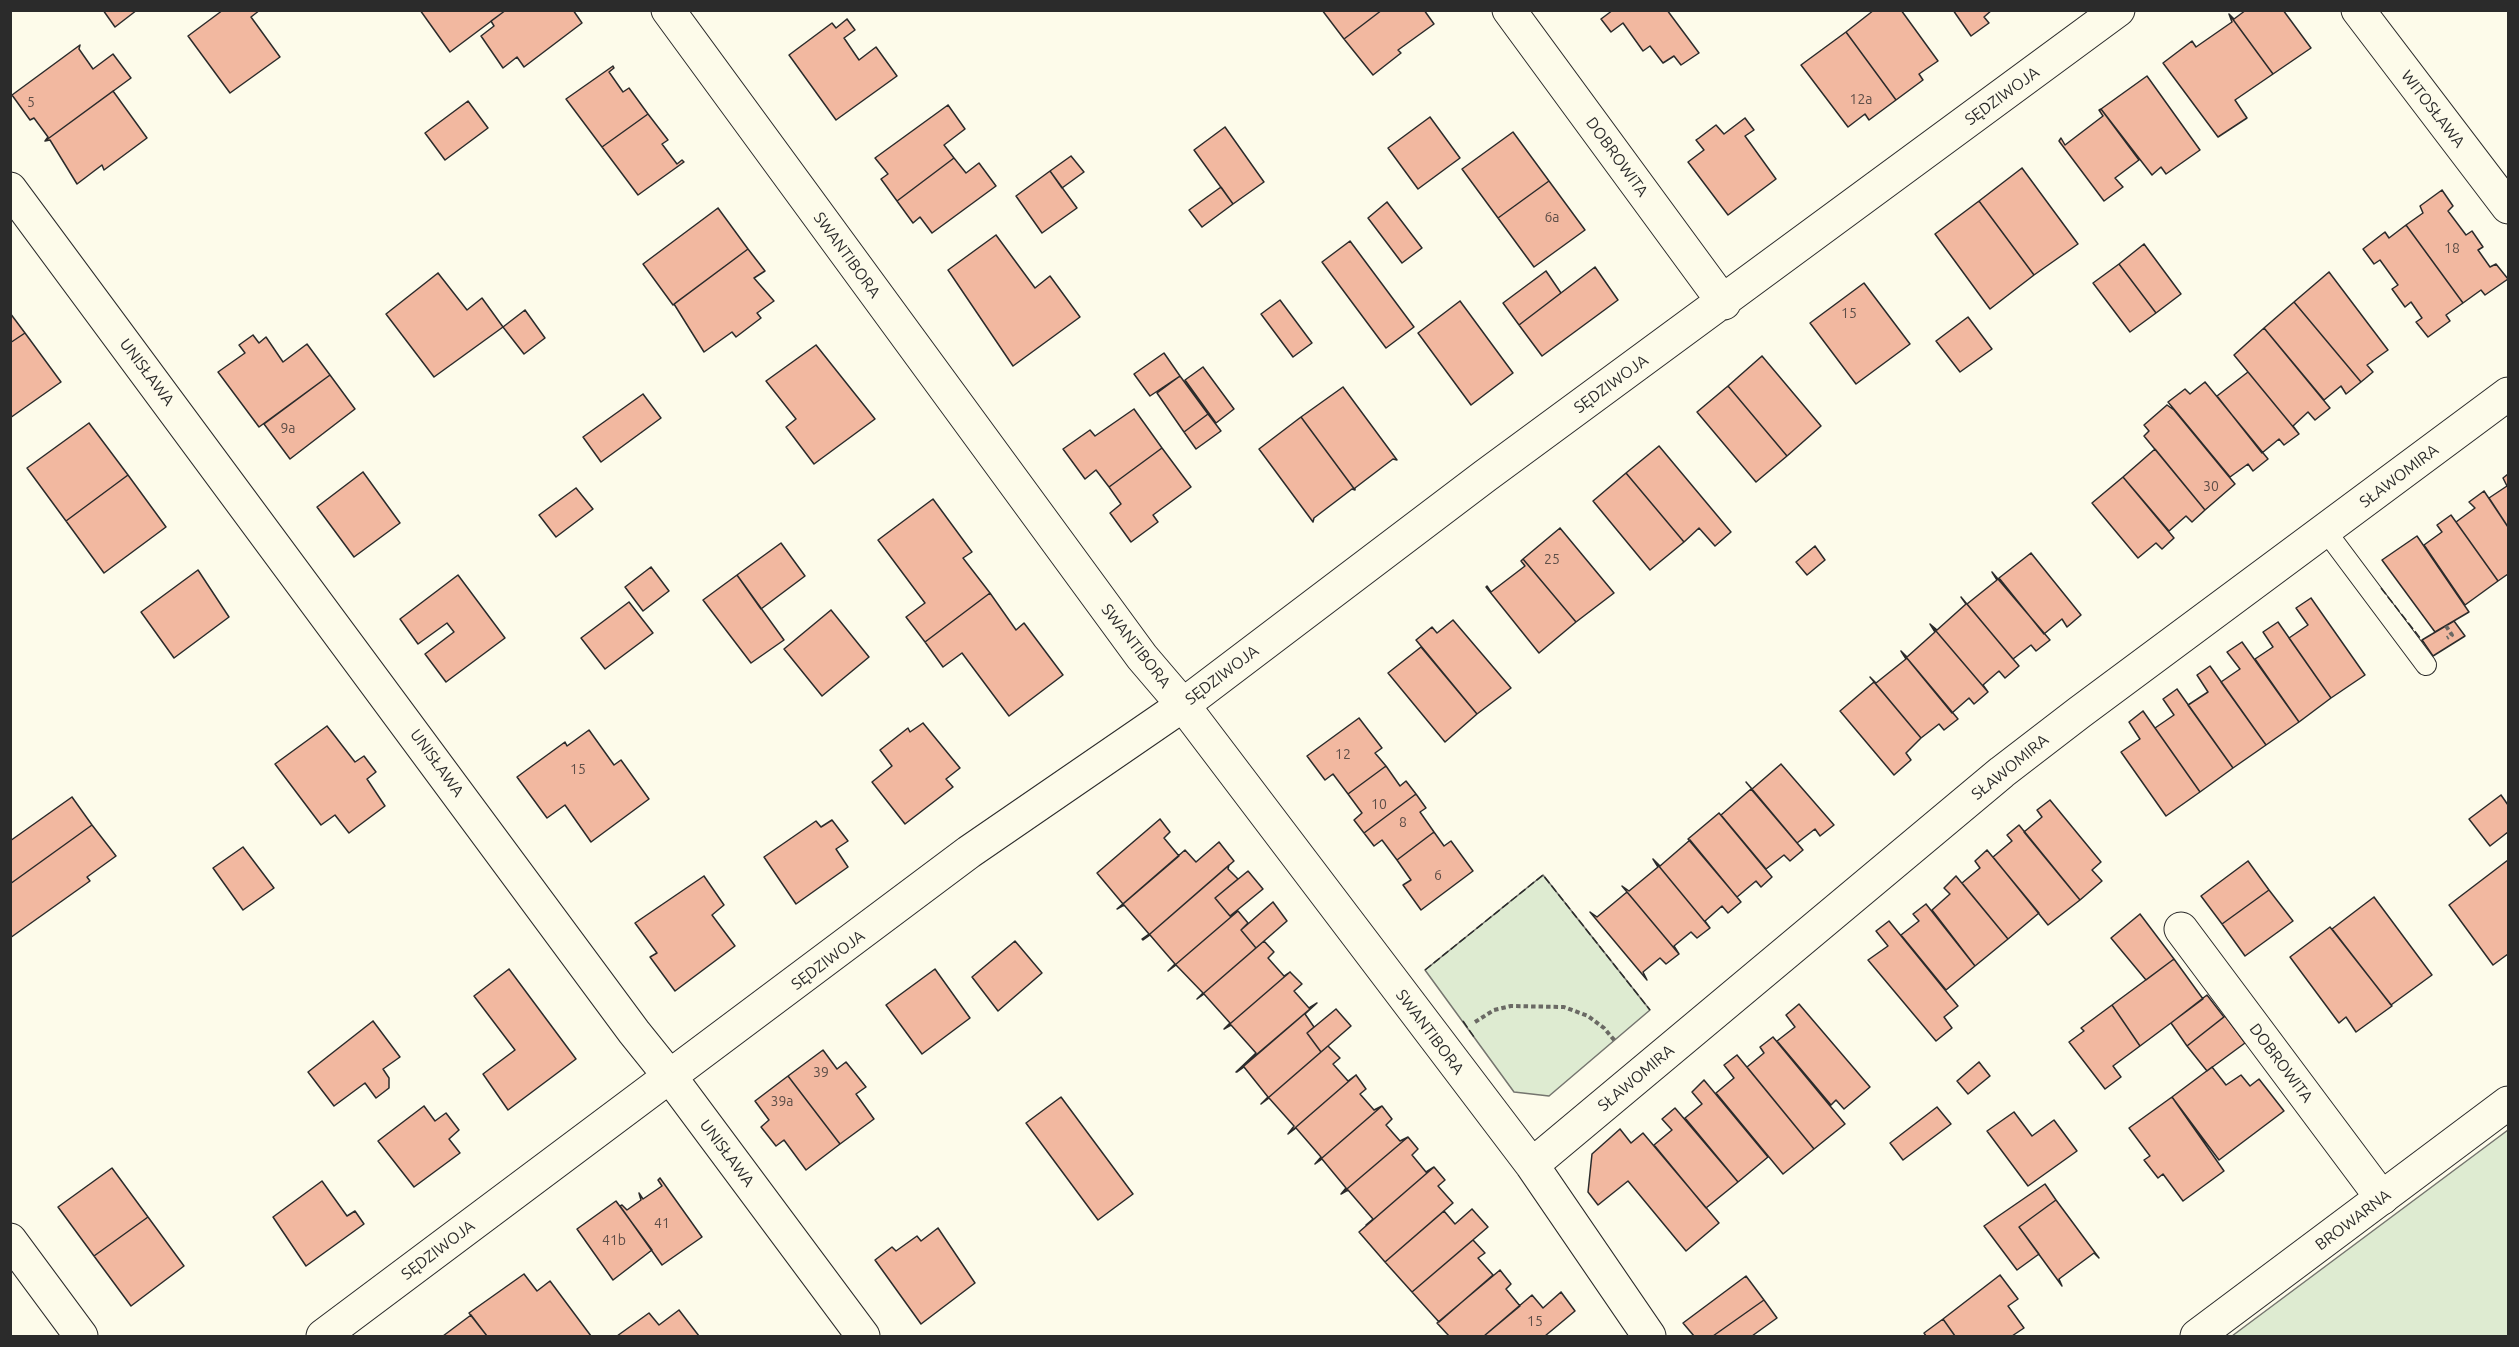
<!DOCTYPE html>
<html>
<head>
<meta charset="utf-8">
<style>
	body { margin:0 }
	#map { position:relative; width:2519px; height:1347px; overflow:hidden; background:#fdfbea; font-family:Ubuntu,sans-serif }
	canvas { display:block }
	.frame { position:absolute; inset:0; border:12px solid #2b2b2b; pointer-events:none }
</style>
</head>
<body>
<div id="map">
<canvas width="2519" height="1347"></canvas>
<div class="frame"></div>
</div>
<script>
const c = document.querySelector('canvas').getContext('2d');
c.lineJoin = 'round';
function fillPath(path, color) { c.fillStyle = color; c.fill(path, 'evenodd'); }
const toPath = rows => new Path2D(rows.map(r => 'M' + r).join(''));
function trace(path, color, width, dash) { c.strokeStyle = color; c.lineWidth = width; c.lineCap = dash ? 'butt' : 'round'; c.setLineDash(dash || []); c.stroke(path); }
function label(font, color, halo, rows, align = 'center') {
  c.font = font + ' Ubuntu,sans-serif'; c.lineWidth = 4.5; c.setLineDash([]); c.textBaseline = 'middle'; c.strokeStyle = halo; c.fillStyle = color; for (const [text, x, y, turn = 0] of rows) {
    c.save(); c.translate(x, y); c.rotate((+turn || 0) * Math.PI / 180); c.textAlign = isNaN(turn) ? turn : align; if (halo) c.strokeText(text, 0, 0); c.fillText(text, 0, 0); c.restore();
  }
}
const green = toPath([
	[1543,875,1650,1010,1549,1096,1514,1092,1425,970,1543,875],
	[2508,1130,2508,1336,2232,1336,2508,1130]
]);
fillPath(green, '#deebd1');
trace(green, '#74746e', 1.5);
const building = toPath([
	[103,10,137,10,115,27,103,10],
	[223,10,260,10,251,17,280,57,230,93,188,36,223,10],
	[420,10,506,10,450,52,420,10],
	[506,10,573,10,582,23,524,67,517,57,503,68,481,36,494,26,491,21,506,10],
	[1322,10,1382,10,1344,39,1322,10],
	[1382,10,1424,10,1434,24,1398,50,1401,53,1373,75,1344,39,1382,10],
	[1613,10,1667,10,1699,53,1681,65,1674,56,1663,63,1650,46,1643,51,1623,23,1611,32,1601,19,1613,10],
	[1874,10,1901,10,1938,61,1919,74,1923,80,1896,100,1846,32,1874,10],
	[1953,10,1992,10,1984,17,1989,23,1971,36,1953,10],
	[2246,10,2283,10,2311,48,2273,74,2229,14,2234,19,2246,10],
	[2229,14,2273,74,2235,100,2247,118,2218,137,2163,63,2192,41,2196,47,2232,22,2229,14],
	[847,19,855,30,844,38,859,60,876,47,897,76,836,120,789,55,832,23,836,28,847,19],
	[1846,32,1896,100,1869,120,1865,114,1848,127,1801,65,1846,32],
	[80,45,79,49,93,69,113,54,131,78,45,141,48,137,34,118,30,120,12,95,80,45],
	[613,66,614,68,609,72,623,92,629,88,648,114,602,147,566,99,613,66],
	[2147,76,2200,150,2166,174,2161,167,2152,175,2101,109,2147,76],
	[113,91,147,138,104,170,102,165,77,184,50,140,45,141,113,91],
	[468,101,488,128,445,160,425,133,468,101],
	[948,105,965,129,944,145,954,158,897,201,881,179,888,174,875,158,948,105],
	[2101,109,2139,160,2115,178,2123,187,2104,201,2059,141,2061,138,2065,145,2103,116,2099,110,2101,109],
	[648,114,668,140,662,144,677,164,682,160,684,162,638,195,602,147,648,114],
	[1430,117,1460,158,1418,189,1388,148,1430,117],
	[1745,118,1754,130,1745,136,1776,179,1728,215,1688,162,1704,150,1696,140,1699,138,1716,125,1724,134,1745,118],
	[1225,127,1264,182,1233,204,1194,150,1225,127],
	[1513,132,1549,181,1498,218,1462,169,1513,132],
	[1071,156,1084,172,1062,188,1050,171,1071,156],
	[954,158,966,173,979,163,996,186,932,233,920,217,913,223,897,201,954,158],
	[2022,168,2078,244,2034,275,1979,201,2022,168],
	[1050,171,1077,208,1042,233,1016,196,1050,171],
	[1549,181,1585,230,1534,267,1498,218,1549,181],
	[1221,187,1233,204,1202,227,1189,210,1221,187],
	[2442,190,2453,206,2448,211,2466,235,2472,231,2483,247,2478,250,2490,267,2496,264,2508,279,2485,295,2481,290,2463,303,2406,225,2423,213,2420,206,2442,190],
	[1979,201,2034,275,1990,309,1935,234,1979,201],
	[1387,202,1422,248,1402,263,1368,218,1387,202],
	[718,208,748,249,673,305,643,264,718,208],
	[2406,225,2463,303,2446,315,2450,321,2428,337,2416,322,2422,318,2411,302,2405,307,2392,289,2398,285,2380,260,2374,264,2363,249,2385,232,2389,238,2406,225],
	[996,235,1035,288,1050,276,1080,317,1013,366,948,270,996,235],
	[1350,241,1414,327,1386,348,1322,262,1350,241],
	[2144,244,2181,294,2156,313,2119,264,2144,244],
	[748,249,765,271,754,278,774,301,757,313,761,318,736,337,732,332,704,352,674,304,748,249],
	[2119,264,2156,313,2130,332,2093,283,2119,264],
	[1595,267,1618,300,1542,356,1519,325,1595,267],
	[1546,271,1561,293,1519,325,1503,303,1546,271],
	[2329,272,2388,350,2367,365,2373,372,2361,382,2294,302,2329,272],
	[438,273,467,310,482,298,503,327,434,377,386,314,438,273],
	[1864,283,1910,344,1856,384,1810,323,1864,283],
	[1280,300,1312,343,1293,357,1261,314,1280,300],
	[1460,301,1513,373,1471,405,1418,333,1460,301],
	[2294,302,2361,382,2346,394,2341,386,2324,400,2264,328,2294,302],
	[525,310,545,338,524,354,503,327,525,310],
	[10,313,25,333,10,343,10,313],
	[1968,317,1992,349,1960,372,1936,341,1968,317],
	[2264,328,2330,408,2315,420,2308,412,2293,426,2299,434,2234,355,2264,328],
	[25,333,61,382,10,418,10,343,25,333],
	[253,335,259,343,266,337,283,362,307,344,330,375,259,427,218,372,245,353,239,345,253,335],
	[816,345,875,419,814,464,786,427,796,419,766,381,816,345],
	[1164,353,1180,376,1150,396,1134,374,1164,353],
	[1762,356,1821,426,1787,456,1728,386,1762,356],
	[1203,367,1234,409,1216,423,1185,380,1203,367],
	[2248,372,2299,434,2284,445,2279,439,2262,453,2217,396,2248,372],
	[330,375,355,409,290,459,264,424,330,375],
	[1180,376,1208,414,1184,432,1157,393,1180,376],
	[2205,382,2268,459,2253,471,2248,464,2230,477,2168,402,2185,389,2190,394,2205,382],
	[1728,386,1787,456,1756,482,1697,412,1728,386],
	[1343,387,1397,460,1393,459,1355,488,1355,490,1301,417,1343,387],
	[643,394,661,418,601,462,583,437,643,394],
	[2167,405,2174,410,2235,484,2205,510,2144,436,2149,431,2144,425,2167,405],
	[1134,409,1162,448,1109,487,1096,470,1085,479,1063,449,1090,430,1095,436,1134,409],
	[1208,414,1221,431,1196,449,1184,432,1208,414],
	[1301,417,1355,490,1352,489,1314,518,1313,522,1259,449,1301,417],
	[89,423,128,475,66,521,27,468,89,423],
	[1659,446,1731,532,1715,546,1699,528,1684,542,1626,473,1659,446],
	[1162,448,1191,487,1153,515,1158,522,1131,542,1110,513,1121,504,1109,487,1162,448],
	[2155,449,2205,510,2192,522,2186,516,2169,531,2123,477,2155,449],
	[363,472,400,523,354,557,317,507,363,472],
	[1626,473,1684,542,1650,570,1593,501,1626,473],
	[2508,474,2508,527,2489,498,2507,486,2503,478,2508,474],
	[128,475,166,527,104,573,66,521,128,475],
	[2123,477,2174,538,2162,549,2156,543,2138,558,2092,503,2123,477],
	[576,488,593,509,556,537,539,515,576,488],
	[2484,491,2508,527,2508,574,2498,581,2456,522,2475,508,2469,502,2484,491],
	[933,499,972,552,963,558,990,593,925,642,906,617,925,603,878,540,933,499],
	[2451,515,2498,581,2465,605,2424,545,2442,532,2437,525,2451,515],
	[1560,528,1614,593,1576,622,1523,559,1560,528],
	[2417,536,2469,612,2435,632,2382,560,2417,536],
	[781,543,805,576,761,609,737,575,781,543],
	[1815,546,1825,560,1807,575,1796,562,1815,546],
	[2031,553,2081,615,2067,627,2062,619,2044,634,1999,578,2031,553],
	[1523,559,1576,622,1539,653,1486,587,1487,586,1491,592,1525,566,1521,561,1523,559],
	[651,567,669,591,643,611,625,587,651,567],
	[198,570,229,617,174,658,141,612,198,570],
	[1992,572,2050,640,2036,651,2031,645,2013,659,1967,604,1997,580,1992,572],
	[458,575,505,638,446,682,425,654,454,632,447,623,418,644,400,619,458,575],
	[737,575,784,640,751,663,703,600,737,575],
	[990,593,1016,630,1024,623,1063,675,1009,716,962,653,943,667,925,642,990,593],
	[1961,597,2019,666,2005,678,1999,671,1983,685,1988,692,1930,624,1937,630,1966,604,1961,597],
	[2311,598,2365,675,2331,698,2289,638,2308,625,2296,608,2311,598],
	[629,602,653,633,605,669,581,638,629,602],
	[831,610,869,657,822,696,784,649,831,610],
	[1453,620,1511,688,1477,714,1416,640,1432,627,1437,633,1453,620],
	[2454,621,2465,636,2433,656,2422,640,2454,621],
	[2278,622,2331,698,2299,722,2255,659,2273,647,2263,632,2278,622],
	[1930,624,1988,692,1974,704,1969,698,1952,713,1901,651,1907,657,1935,632,1930,624],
	[2242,642,2299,722,2266,745,2221,682,2240,669,2227,652,2242,642],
	[1421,647,1477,714,1445,742,1388,673,1421,647],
	[1901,651,1958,719,1944,730,1939,724,1921,738,1870,677,1876,683,1906,659,1901,651],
	[2210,666,2266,745,2233,768,2188,705,2208,692,2197,675,2210,666],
	[1874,682,1921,738,1906,753,1911,760,1894,775,1840,711,1874,682],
	[2177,689,2233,768,2200,792,2155,728,2174,715,2163,699,2177,689],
	[2143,711,2200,792,2166,816,2121,752,2140,739,2129,722,2143,711],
	[1359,718,1382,748,1375,753,1386,766,1348,794,1333,774,1325,780,1307,756,1359,718],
	[923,723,960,768,946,779,953,787,905,824,872,782,892,766,880,750,908,728,910,732,923,723],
	[327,726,355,762,364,756,376,772,367,779,385,806,349,833,335,815,321,825,275,764,327,726],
	[589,730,614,765,621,760,649,799,591,842,565,805,547,818,517,777,565,742,567,746,589,730],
	[1781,764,1834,825,1820,836,1815,829,1797,843,1803,850,1746,782,1752,789,1781,764],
	[1386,766,1400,786,1406,781,1416,794,1364,833,1354,820,1362,813,1348,794,1386,766],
	[1751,789,1803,850,1790,861,1784,855,1766,869,1721,815,1751,789],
	[1416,794,1426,808,1420,812,1434,832,1397,860,1382,840,1374,846,1364,833,1416,794],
	[2501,795,2508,805,2508,832,2490,846,2469,819,2501,795],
	[72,797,92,825,10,884,10,841,72,797],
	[2050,800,2101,862,2092,870,2102,881,2080,900,2024,832,2042,817,2037,810,2050,800],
	[1719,813,1772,877,1761,887,1756,881,1737,897,1688,839,1719,813],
	[1160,819,1170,832,1164,838,1179,856,1123,904,1097,873,1160,819],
	[832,820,848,841,836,849,848,867,796,904,764,857,816,821,821,827,832,820],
	[92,825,116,856,87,877,90,881,10,938,10,884,92,825],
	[2019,825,2080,900,2048,925,1993,857,2012,841,2007,835,2019,825],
	[1434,832,1444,846,1451,841,1473,871,1421,910,1403,885,1411,880,1397,860,1434,832],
	[1690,840,1741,902,1728,913,1722,906,1705,921,1710,928,1653,859,1660,866,1690,840],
	[1219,842,1234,861,1143,940,1142,939,1149,934,1124,905,1117,909,1185,850,1196,862,1219,842],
	[243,847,274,888,243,910,213,868,243,847],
	[1987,850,2039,913,2008,939,1962,883,1980,868,1975,861,1987,850],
	[1653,859,1710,928,1697,938,1691,932,1674,946,1679,954,1622,886,1629,891,1658,867,1653,859],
	[2508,860,2508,954,2493,965,2449,905,2508,860],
	[2248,861,2269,890,2222,924,2201,896,2248,861],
	[1229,865,1228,869,1238,879,1215,898,1230,916,1238,911,1168,971,1175,964,1150,935,1143,940,1229,865],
	[1248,871,1263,889,1230,916,1215,898,1248,871],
	[704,876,724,905,712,915,735,946,675,991,650,957,657,953,635,923,704,876],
	[1956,876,2008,939,1975,966,1932,910,1950,894,1944,888,1956,876],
	[2269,890,2293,921,2245,956,2222,924,2269,890],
	[1627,892,1679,954,1666,964,1660,958,1643,972,1647,980,1590,912,1597,917,1627,892],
	[2374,897,2432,975,2391,1005,2332,929,2374,897],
	[1273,902,1287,921,1256,948,1241,930,1273,902],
	[1926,904,1975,966,1946,990,1901,935,1919,921,1913,914,1926,904],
	[1238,911,1248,923,1241,930,1256,948,1197,999,1203,993,1176,965,1168,971,1238,911],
	[2140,914,2174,959,2146,980,2111,938,2140,914],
	[1889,921,1958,1006,1944,1017,1952,1028,1936,1041,1868,960,1888,946,1876,931,1889,921],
	[2330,927,2392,1006,2356,1032,2346,1017,2339,1023,2290,957,2330,927],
	[1015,941,1042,973,998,1011,972,977,1015,941],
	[1264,941,1274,952,1268,958,1284,976,1290,972,1224,1029,1230,1023,1204,994,1197,999,1264,941],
	[2174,959,2203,999,2140,1046,2112,1005,2174,959],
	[509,969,576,1059,508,1110,483,1074,515,1050,474,996,509,969],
	[935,969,970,1018,922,1054,886,1005,935,969],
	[1290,972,1302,984,1294,991,1309,1008,1317,1003,1236,1072,1256,1053,1231,1025,1224,1029,1290,972],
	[2207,995,2224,1017,2187,1046,2171,1023,2207,995],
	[1317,1003,1305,1014,1314,1027,1307,1033,1321,1052,1261,1104,1268,1097,1244,1067,1237,1072,1317,1003],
	[1799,1004,1870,1087,1844,1109,1836,1100,1831,1105,1777,1041,1795,1027,1786,1015,1799,1004],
	[2112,1005,2140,1046,2113,1066,2121,1077,2105,1089,2069,1042,2084,1031,2081,1028,2112,1005],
	[1336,1009,1351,1026,1321,1052,1307,1033,1336,1009],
	[2225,1016,2245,1043,2207,1071,2187,1046,2225,1016],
	[373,1021,400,1057,383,1069,389,1078,389,1088,376,1098,365,1083,334,1106,308,1072,373,1021],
	[1773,1037,1845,1124,1814,1149,1747,1067,1764,1053,1760,1047,1773,1037],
	[1328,1046,1340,1058,1333,1064,1348,1081,1356,1075,1288,1134,1294,1126,1269,1098,1261,1104,1328,1046],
	[823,1050,837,1069,846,1062,866,1087,856,1094,874,1119,840,1144,788,1076,823,1050],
	[1737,1055,1814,1149,1783,1174,1716,1093,1734,1078,1724,1065,1737,1055],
	[1979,1062,1990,1076,1968,1094,1957,1081,1979,1062],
	[2212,1067,2226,1085,2241,1075,2250,1086,2259,1079,2284,1111,2219,1160,2172,1097,2212,1067],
	[1356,1075,1366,1089,1360,1094,1374,1110,1382,1106,1315,1164,1321,1157,1296,1128,1288,1134,1356,1075],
	[788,1076,840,1144,806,1170,784,1140,776,1146,761,1127,769,1120,755,1101,788,1076],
	[1704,1080,1768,1157,1738,1182,1685,1118,1702,1104,1692,1092,1704,1080],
	[1061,1097,1133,1194,1098,1220,1026,1123,1061,1097],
	[2172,1097,2224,1171,2183,1201,2163,1174,2158,1178,2144,1160,2150,1156,2129,1128,2172,1097],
	[424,1106,435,1121,446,1113,459,1130,449,1139,460,1153,414,1187,378,1141,424,1106],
	[1382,1106,1392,1119,1386,1125,1400,1141,1408,1137,1341,1194,1346,1188,1322,1159,1315,1164,1382,1106],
	[1937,1107,1951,1124,1903,1160,1890,1143,1937,1107],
	[1675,1108,1738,1182,1706,1208,1654,1145,1672,1130,1662,1119,1675,1108],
	[2014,1112,2032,1136,2054,1120,2077,1151,2028,1186,1987,1131,2014,1112],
	[1620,1129,1631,1143,1643,1133,1719,1223,1686,1251,1628,1181,1598,1205,1588,1192,1592,1154,1620,1129],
	[1408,1137,1418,1149,1412,1155,1426,1172,1434,1167,1367,1225,1366,1225,1373,1219,1348,1190,1341,1194,1408,1137],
	[1434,1167,1445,1180,1438,1186,1453,1203,1385,1262,1359,1232,1434,1167],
	[112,1168,148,1217,94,1256,58,1207,112,1168],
	[660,1178,702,1237,662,1265,620,1206,622,1205,627,1210,641,1200,639,1193,643,1199,662,1186,658,1180,660,1178],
	[322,1181,347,1216,355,1211,364,1224,306,1266,273,1217,322,1181],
	[2045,1184,2056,1200,2019,1227,2039,1254,2017,1270,1984,1226,2045,1184],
	[2056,1200,2099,1258,2094,1253,2059,1279,2062,1286,2019,1227,2056,1200],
	[616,1201,652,1250,613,1280,577,1229,616,1201],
	[1472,1209,1488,1227,1412,1292,1385,1262,1444,1211,1455,1224,1472,1209],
	[148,1217,184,1266,131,1306,94,1256,148,1217],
	[938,1228,975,1283,921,1324,875,1260,892,1247,896,1251,917,1236,921,1241,938,1228],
	[1473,1240,1485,1253,1478,1258,1493,1275,1439,1322,1412,1292,1473,1240],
	[1500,1270,1511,1284,1506,1289,1520,1306,1484,1336,1449,1336,1437,1323,1500,1270],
	[524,1274,537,1291,550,1281,591,1336,487,1336,469,1313,524,1274],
	[2000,1275,2018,1299,2008,1306,2024,1328,2012,1336,1955,1336,1943,1319,2000,1275],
	[1746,1276,1764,1300,1713,1336,1694,1336,1683,1323,1746,1276],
	[1561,1292,1575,1311,1545,1336,1484,1336,1532,1295,1543,1308,1561,1292],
	[1764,1300,1777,1318,1752,1336,1713,1336,1764,1300],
	[679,1310,699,1336,617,1336,649,1313,659,1325,679,1310],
	[471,1315,487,1336,443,1336,471,1315],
	[1943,1319,1955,1336,1926,1336,1924,1333,1943,1319]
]);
fillPath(building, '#f2b8a0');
trace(building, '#2b2b2b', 1.5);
const lane = toPath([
	[2325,530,2426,665]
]);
const street = toPath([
	[668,10,1142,657,1183,705,1532,1165,1649,1336],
	[1509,10,1724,303],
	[2358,10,2508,207],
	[10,189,634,1032,671,1078,863,1336],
	[2181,929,2382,1198],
	[1532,1165,2002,772,2080,712,2508,394],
	[10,1240,81,1336],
	[323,1336,969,852,1183,705,1485,476,2118,10]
]);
const secondary = toPath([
	[2197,1336,2508,1103]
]);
trace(lane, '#2b2b2b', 22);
trace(street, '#2b2b2b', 35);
trace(secondary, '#2b2b2b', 35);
trace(toPath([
	[2446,626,2452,635,2447,638],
	[1475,1022,1494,1010,1511,1006,1564,1007,1588,1016,1604,1028,1615,1041]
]), '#6a6964', 4, [4.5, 3]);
trace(lane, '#fdfbea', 20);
trace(street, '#fdfbea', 33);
trace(secondary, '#fdfbea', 33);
trace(toPath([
	[2381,588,2424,643],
	[1425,970,1543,875,1650,1010],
	[1463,1021,1474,1037]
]), '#2b2b2b', 1.5, [8, 3]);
label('14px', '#5d4e48', null, [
	["12a",1861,99],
	["5",31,102],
	["6a",1552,217],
	["18",2452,248],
	["15",1849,313],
	["9a",288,428],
	["30",2211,486],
	["25",1552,559],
	["12",1343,754],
	["15",578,769],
	["10",1379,804],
	["8",1403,822],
	["6",1438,875],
	["39",821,1072],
	["39a",782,1101],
	["41",662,1223],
	["41b",614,1240],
	["15",1535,1321]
]);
label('16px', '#2b2b2b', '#fdfbea', [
	["SĘDZIWOJA",2002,96,-36],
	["WITOSŁAWA",2433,109,52],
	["DOBROWITA",1617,157,54],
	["SWANTIBORA",847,255,54],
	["UNISŁAWA",147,372,53],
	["SĘDZIWOJA",1611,384,-36],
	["SŁAWOMIRA",2399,476,-37],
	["SWANTIBORA",1136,646,52],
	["SĘDZIWOJA",1222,675,-37],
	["UNISŁAWA",437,763,54],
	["SŁAWOMIRA",2010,767,-39],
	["SĘDZIWOJA",828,960,-37],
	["SWANTIBORA",1430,1032,53],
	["DOBROWITA",2281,1063,53],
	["SŁAWOMIRA",1636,1078,-40],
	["UNISŁAWA",727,1153,53],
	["BROWARNA",2353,1220,-37],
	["SĘDZIWOJA",438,1250,-37]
]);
</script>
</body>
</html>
